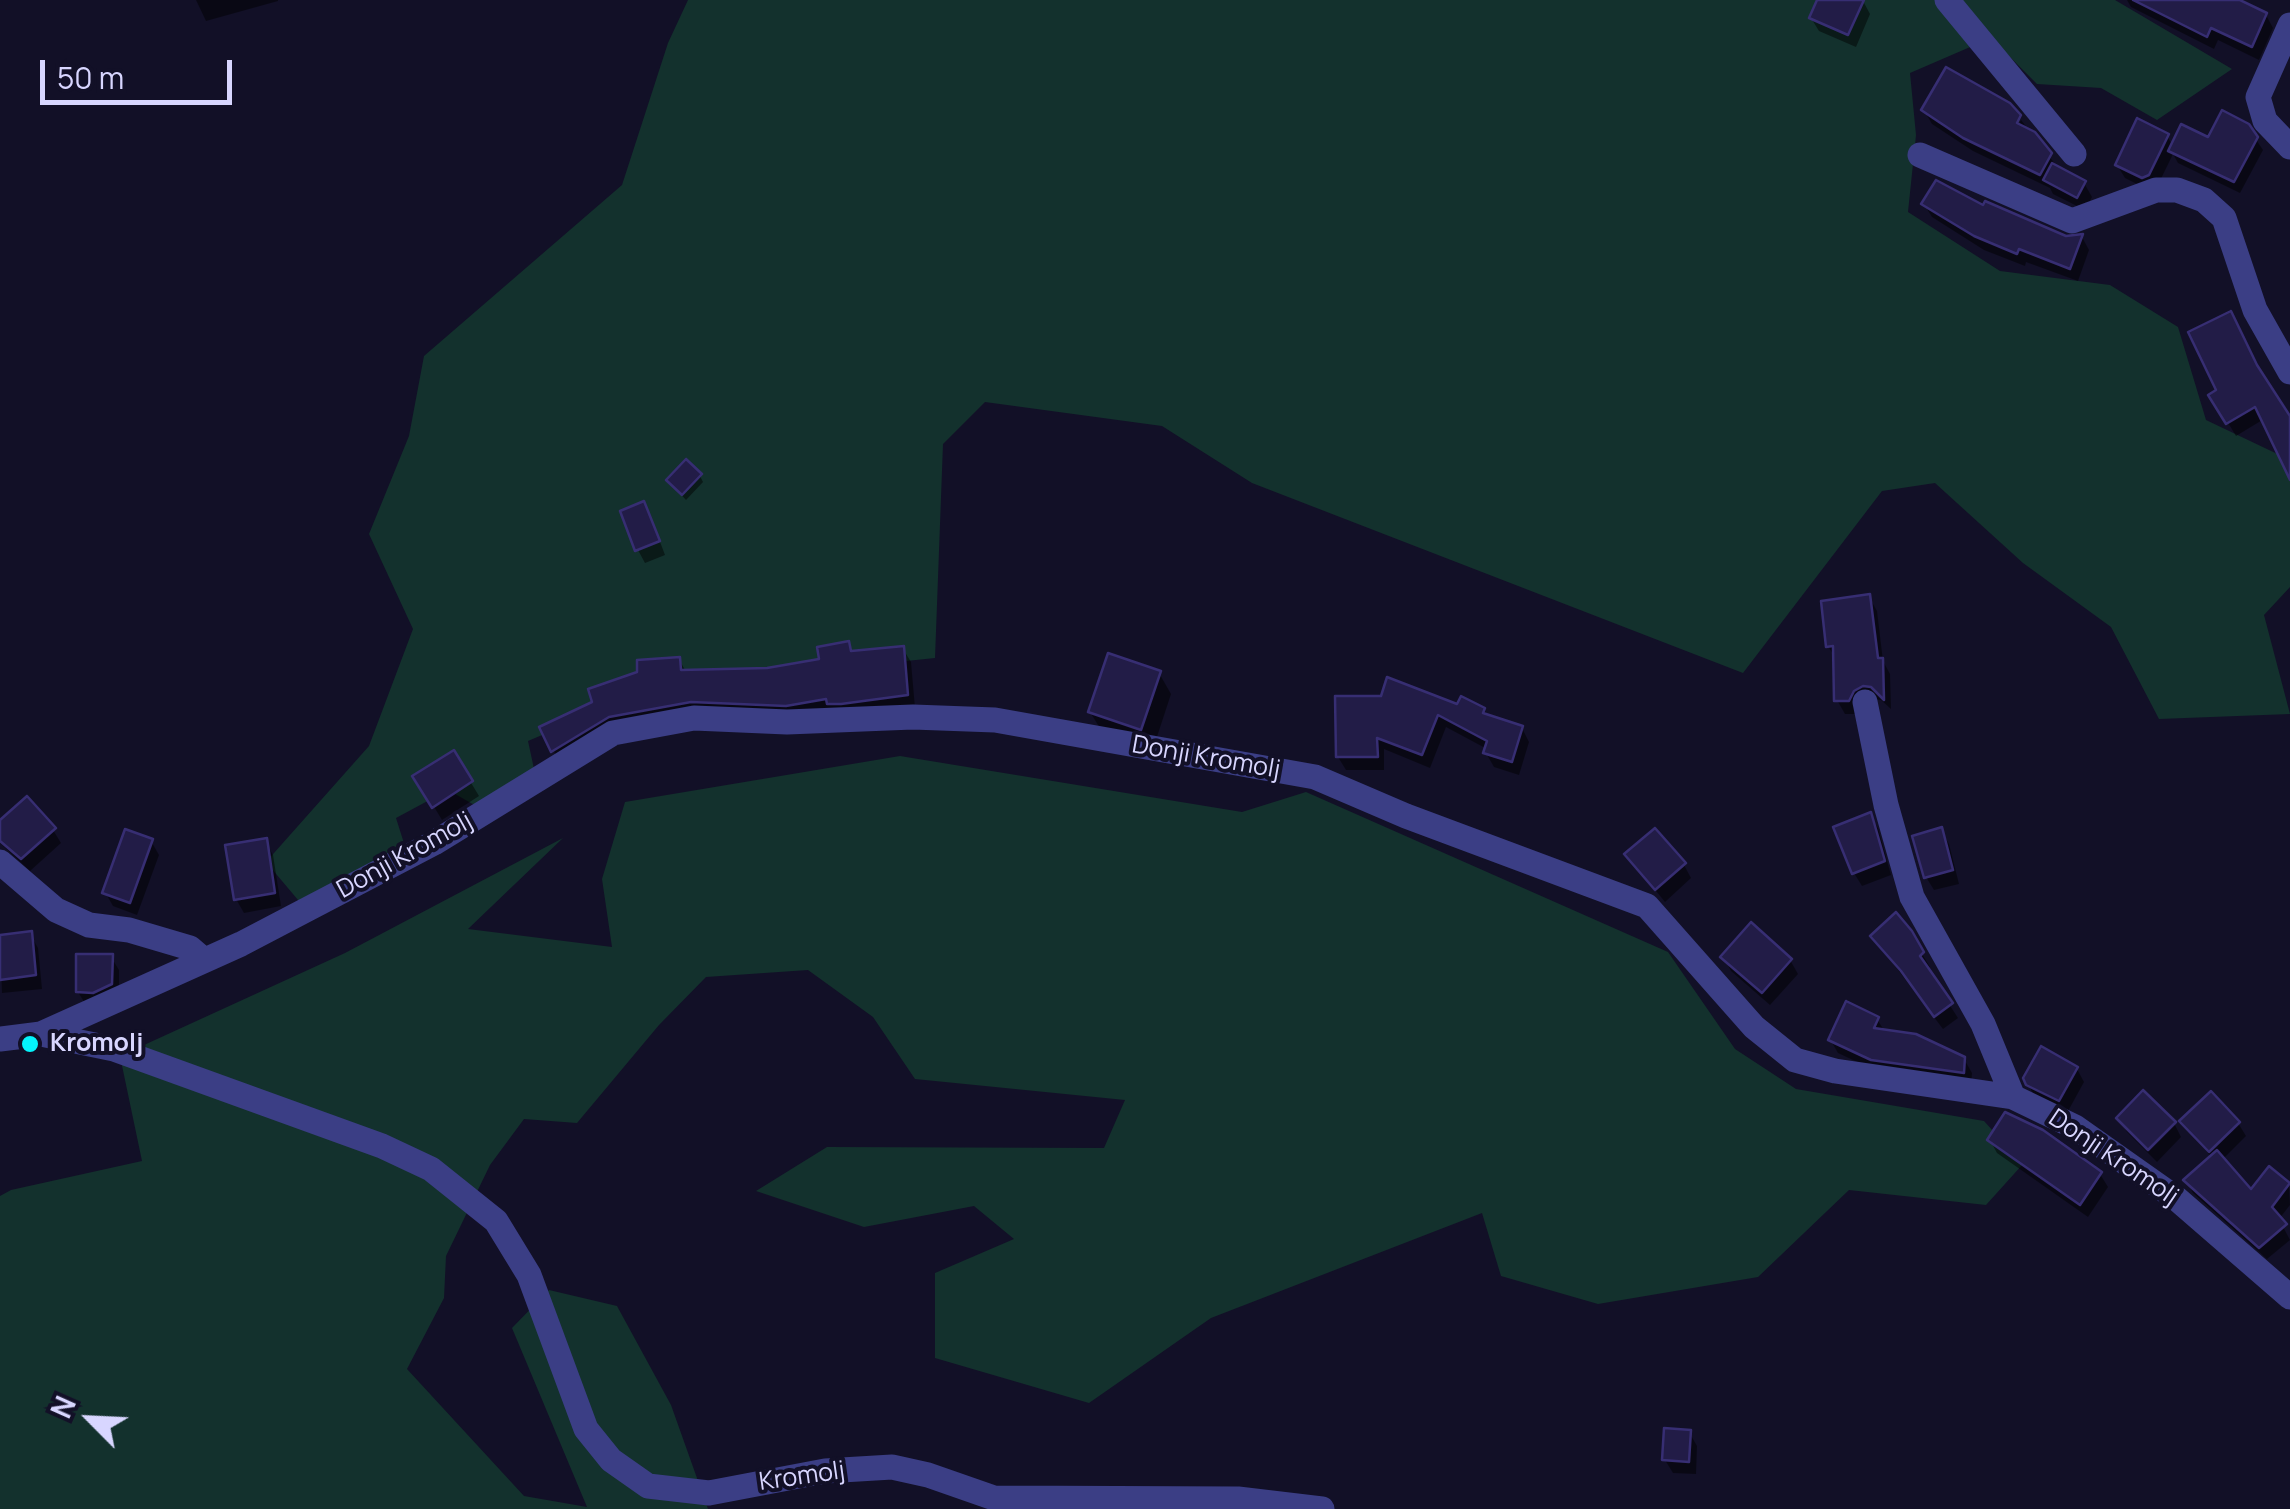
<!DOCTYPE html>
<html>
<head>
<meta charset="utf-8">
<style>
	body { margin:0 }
	#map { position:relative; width:2290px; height:1509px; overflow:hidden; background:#121027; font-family:Manrope,sans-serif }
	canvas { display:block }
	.north { position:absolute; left:40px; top:1369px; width:100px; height:100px; -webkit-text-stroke:8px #121027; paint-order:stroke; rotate:294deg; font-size:28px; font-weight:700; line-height:40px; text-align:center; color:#d8d6ff }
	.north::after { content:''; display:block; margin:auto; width:35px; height:45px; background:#d8d6ff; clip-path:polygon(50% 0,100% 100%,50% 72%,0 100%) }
	.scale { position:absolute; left:40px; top:60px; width:192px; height:45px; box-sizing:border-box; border:5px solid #d8d6ff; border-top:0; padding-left:12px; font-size:30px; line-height:35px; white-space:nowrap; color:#d8d6ff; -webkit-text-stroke:8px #121027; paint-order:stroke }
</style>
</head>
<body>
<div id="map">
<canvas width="2290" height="1509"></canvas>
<div class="north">N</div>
<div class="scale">50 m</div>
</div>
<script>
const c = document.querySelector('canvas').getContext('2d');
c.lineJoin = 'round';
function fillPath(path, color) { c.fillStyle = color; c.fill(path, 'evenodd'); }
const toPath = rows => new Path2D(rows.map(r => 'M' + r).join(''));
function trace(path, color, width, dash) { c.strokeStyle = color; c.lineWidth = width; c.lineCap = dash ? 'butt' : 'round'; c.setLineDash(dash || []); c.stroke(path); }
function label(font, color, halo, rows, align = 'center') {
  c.font = font + ' Manrope,sans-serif'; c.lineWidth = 8; c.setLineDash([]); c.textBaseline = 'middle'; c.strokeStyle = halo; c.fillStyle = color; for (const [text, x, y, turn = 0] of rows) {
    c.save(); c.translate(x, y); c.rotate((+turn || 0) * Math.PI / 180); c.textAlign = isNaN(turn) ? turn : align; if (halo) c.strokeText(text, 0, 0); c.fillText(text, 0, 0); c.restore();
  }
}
fillPath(toPath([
	[688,0,2115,0,2232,69,2157,120,2101,88,2037,84,1991,38,1910,73,1916,135,1908,212,2000,271,2110,285,2178,327,2206,420,2290,460,2290,587,2264,615,2290,714,2159,719,2111,627,2023,563,1935,483,1882,491,1743,673,1252,483,1162,426,985,402,943,444,935,658,792,673,674,679,528,741,539,792,492,815,448,790,396,818,409,859,309,913,266,862,369,746,413,629,369,534,409,436,424,356,622,185,668,43],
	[900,756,1242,812,1306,792,1668,952,1735,1049,1796,1089,1984,1121,2023,1164,1986,1205,1849,1190,1758,1277,1598,1304,1501,1276,1482,1213,1211,1318,1089,1403,935,1358,935,1273,1014,1239,974,1206,864,1227,756,1191,827,1147,1104,1148,1125,1100,915,1079,873,1017,808,970,706,977,659,1025,577,1123,524,1119,490,1165,446,1256,444,1298,407,1369,524,1496,587,1507,512,1328,549,1290,617,1306,671,1405,708,1509,0,1509,0,1196,11,1190,142,1161,120,1056,345,953,563,838,468,929,612,947,602,879,625,802]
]), '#13312d');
fillPath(toPath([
	[196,0,278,0,278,1,206,21],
	[1819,0,1863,1,1870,14,1856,47,1819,31,1811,18],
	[2127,0,2232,0,2266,15,2273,28,2259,60,2218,40,2214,49,2131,7],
	[1924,110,2013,135,2021,120,2059,169,2084,183,2092,197,2085,210,2053,194,2050,188,1973,151,1932,124],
	[2167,136,2173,146,2255,138,2263,150,2240,193,2178,163,2173,154,2156,189,2151,191,2125,178,2117,165],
	[1924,204,1985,208,2065,238,2082,237,2089,250,2078,281,2026,262,2025,266,1984,250,1932,217],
	[2261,375,2290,421,2290,472,2264,419,2236,436,2212,396],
	[700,476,703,482,686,500,669,481],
	[651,518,665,555,645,563,638,550],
	[1869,597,1877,611,1883,661,1890,674,1891,709,1881,700,1871,699,1856,714,1845,714,1837,700,1836,659,1828,646],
	[848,644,854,653,903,649,911,662,915,708,703,715,560,764,543,728,679,659,686,672,768,670,822,661],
	[1159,673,1171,694,1153,749,1103,733,1090,712],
	[1337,699,1484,710,1488,717,1522,728,1529,742,1519,775,1494,767,1486,753,1487,749,1446,727,1430,768,1384,749,1384,770,1346,770,1338,757],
	[453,753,479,796,442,820,416,777],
	[1870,815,1878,828,1891,875,1862,886,1854,873],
	[0,823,53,830,61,843,30,871,0,843],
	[1941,830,1949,844,1959,884,1934,890,1926,877],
	[151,841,159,855,137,915,113,906,105,892],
	[265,841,273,855,281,906,244,913,236,899],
	[1627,855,1684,865,1691,878,1665,902],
	[1896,916,1922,954,1930,967,1927,970,1958,1018,1943,1029,1873,937],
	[30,934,38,948,42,989,2,993,0,938],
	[111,957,119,970,119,998,86,1005,78,992],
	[1724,957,1790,960,1798,974,1770,1005,1731,971],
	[1877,1019,1885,1032,1964,1059,1972,1073,1971,1086,1881,1073,1838,1053,1830,1039],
	[2077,1069,2084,1082,2067,1113,2036,1099,2028,1084],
	[2119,1119,2174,1123,2181,1137,2157,1162,2127,1132],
	[2182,1121,2238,1123,2246,1136,2222,1160,2251,1192,2269,1170,2289,1185,2290,1205,2279,1219,2290,1240,2267,1259,2193,1193,2186,1180,2212,1158],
	[1990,1140,2100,1174,2108,1187,2088,1217,1997,1153],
	[1689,1432,1697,1446,1696,1474,1673,1473,1665,1460]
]), '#0007');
const building = toPath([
	[1817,0,1864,0,1848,35,1809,18,1817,0],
	[2133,0,2240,0,2267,13,2252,47,2211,28,2207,37,2133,0],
	[1946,67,2010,103,2021,115,2017,123,2035,132,2052,153,2040,175,1963,138,1921,110,1946,67],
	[2222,110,2249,124,2258,137,2234,182,2168,151,2181,124,2208,137,2222,110],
	[2137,118,2169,134,2149,175,2142,178,2115,165,2137,118],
	[2052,163,2086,181,2077,198,2043,180,2052,163],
	[1936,180,1983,205,1985,201,2066,236,2083,234,2070,269,2019,249,2017,254,1974,236,1921,204,1936,180],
	[2231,311,2257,365,2290,416,2290,480,2255,407,2226,424,2208,395,2216,390,2188,332,2231,311],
	[686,459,702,474,682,495,666,480,686,459],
	[644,501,660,541,635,551,620,511,644,501],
	[1870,594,1878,658,1883,658,1884,700,1871,687,1863,686,1854,691,1849,701,1834,701,1833,646,1826,647,1821,601,1870,594],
	[849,641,851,651,904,646,908,695,841,704,827,704,826,699,786,706,691,702,609,717,551,752,539,727,592,702,588,689,637,672,637,660,680,657,681,670,767,668,819,659,817,647,849,641],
	[1108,653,1161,671,1141,730,1088,712,1108,653],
	[1387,677,1457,704,1461,696,1485,708,1483,713,1523,726,1512,762,1483,753,1487,741,1438,715,1422,755,1377,738,1378,757,1336,757,1335,696,1381,696,1387,677],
	[454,750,473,781,432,808,412,776,454,750],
	[27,796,56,828,21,859,0,841,0,820,27,796],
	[1871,812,1885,861,1852,874,1833,827,1871,812],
	[1942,827,1953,870,1924,878,1912,836,1942,827],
	[1655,828,1686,863,1655,890,1624,854,1655,828],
	[125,829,153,839,130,903,102,893,125,829],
	[267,838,275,893,234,900,225,845,267,838],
	[1896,912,1912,931,1924,952,1920,956,1953,1003,1934,1017,1901,971,1870,936,1896,912],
	[1751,922,1792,959,1762,993,1720,957,1751,922],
	[32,931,36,975,0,980,0,935,32,931],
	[76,954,113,954,112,984,93,993,76,992,76,954],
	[1846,1001,1879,1017,1874,1028,1916,1034,1965,1057,1964,1073,1871,1060,1828,1040,1846,1001],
	[2041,1046,2078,1067,2059,1101,2026,1085,2023,1078,2041,1046],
	[2143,1090,2176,1122,2148,1150,2116,1118,2143,1090],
	[2211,1091,2240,1122,2209,1152,2179,1121,2211,1091],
	[2005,1112,2043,1130,2102,1172,2080,1205,1987,1140,2005,1112],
	[2217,1150,2251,1189,2269,1166,2290,1183,2272,1207,2287,1224,2259,1248,2183,1180,2217,1150],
	[1664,1428,1691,1430,1689,1462,1662,1460,1664,1428]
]);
fillPath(building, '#221c47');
trace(building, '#372e73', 2.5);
trace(toPath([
	[1947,0,2074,154],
	[2290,25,2258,97,2265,121,2290,147],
	[1920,155,2072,221,2156,190,2177,190,2204,200,2224,218,2255,310,2290,372],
	[1865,702,1886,805,1912,897,1983,1024,2013,1097],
	[0,862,56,910,89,925,129,930,190,948,204,960],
	[41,1034,241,944,434,843,613,733,694,718,787,722,913,717,995,720,1315,777,1406,816,1647,906,1754,1027,1795,1060,1835,1071,2013,1097,2075,1127,2177,1199,2290,1297],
	[0,1039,41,1034,114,1049,382,1146,431,1169,496,1221,529,1275,586,1429,611,1460,648,1486,709,1493,825,1471,892,1467,928,1475,994,1498,1238,1499,1322,1509]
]), '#3b3e85', 25);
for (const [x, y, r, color] of [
	[30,1044,10,"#04f4fc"]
]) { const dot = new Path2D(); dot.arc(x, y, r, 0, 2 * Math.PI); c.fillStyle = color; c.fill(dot); trace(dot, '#121027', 4); }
label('25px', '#d8d6ff', '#121027', [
	["Donji Kromolj",1206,758,10],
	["Donji Kromolj",405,856,-29],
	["Donji Kromolj",2113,1158,34],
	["Kromolj",802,1477,-8]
]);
label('bold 25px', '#d8d6ff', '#121027', [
	["Kromolj",50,1044]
], 'left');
</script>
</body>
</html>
